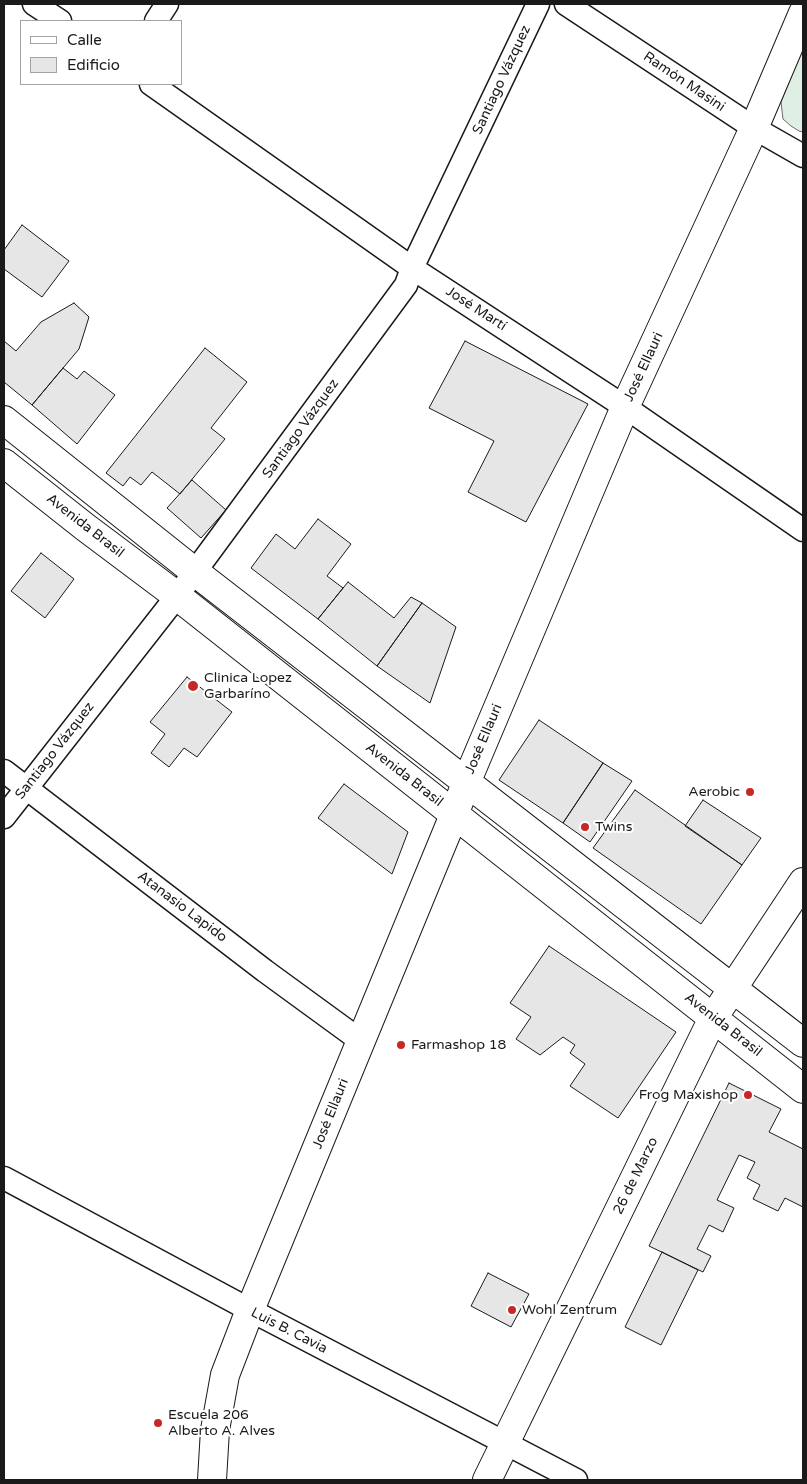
<!DOCTYPE html>
<html>
<head>
<meta charset="utf-8">
<style>
	body { margin:0 }
	#map { position:relative; width:807px; height:1484px; overflow:hidden; background:#fff; font-family:"Varela Round",sans-serif }
	canvas { display:block }
	.frame { position:absolute; inset:0; border:5px solid #1a1a1a; pointer-events:none }
	.legend { position:absolute; left:20px; top:20px; width:162px; height:65px; box-sizing:border-box; background:#fff; border:1px solid #a3a3a3; margin:0; padding:6px 9px; list-style:none; font-size:15px; color:#1a1a1a }
	.legend li { display:flex; align-items:center; gap:10px; height:25px }
	.legend b { width:25px; border:1px solid #a3a3a3 }
</style>
</head>
<body>
<div id="map">
<canvas width="807" height="1484"></canvas>
<div class="frame"></div>
<ul class="legend">
<li><b style="height:6px;background:#fff"></b>Calle</li>
<li><b style="height:14px;background:#e6e6e6"></b>Edificio</li>
</ul>
</div>
<script>
const c = document.querySelector('canvas').getContext('2d');
c.lineJoin = 'round';
function fillPath(path, color) { c.fillStyle = color; c.fill(path, 'evenodd'); }
const toPath = rows => new Path2D(rows.map(r => 'M' + r).join(''));
function trace(path, color, width, dash) { c.strokeStyle = color; c.lineWidth = width; c.lineCap = dash ? 'butt' : 'round'; c.setLineDash(dash || []); c.stroke(path); }
function label(font, color, halo, rows, align = 'center') {
  c.font = font + ' "Varela Round",sans-serif'; c.lineWidth = 4; c.setLineDash([]); c.textBaseline = 'middle'; c.strokeStyle = halo; c.fillStyle = color; for (const [text, x, y, turn = 0] of rows) {
    c.save(); c.translate(x, y); c.rotate((+turn || 0) * Math.PI / 180); c.textAlign = isNaN(turn) ? turn : align; if (halo) c.strokeText(text, 0, 0); c.fillText(text, 0, 0); c.restore();
  }
}
const green = toPath([
	[803,46,803,132,799,131,791,126,783,119,781,102,803,46]
]);
fillPath(green, '#e0efe3');
trace(green, '#6a6a6a', 1);
const building = toPath([
	[22,225,69,261,42,297,4,269,4,250,22,225],
	[74,303,89,317,79,349,32,405,4,382,4,341,16,351,41,322,74,303],
	[465,341,588,404,526,522,468,492,494,441,429,408,465,341],
	[205,348,247,382,211,428,225,439,180,494,152,472,141,485,130,477,123,486,106,473,205,348],
	[63,368,77,379,84,371,115,395,77,444,32,405,63,368],
	[192,480,226,510,201,538,167,508,192,480],
	[318,519,351,544,327,576,343,588,318,619,251,568,276,534,295,549,318,519],
	[41,553,74,579,45,618,11,591,41,553],
	[348,582,394,618,411,597,422,603,377,666,318,619,348,582],
	[422,603,456,627,430,703,377,666,422,603],
	[187,677,232,712,197,757,184,748,169,767,151,753,165,734,150,722,187,677],
	[539,720,603,763,563,823,499,780,539,720],
	[603,763,632,781,590,842,563,823,603,763],
	[344,784,408,832,392,874,318,818,344,784],
	[635,790,742,865,701,924,593,848,635,790],
	[703,800,761,838,742,865,685,826,703,800],
	[549,946,676,1032,618,1118,570,1086,585,1064,570,1053,575,1045,563,1037,540,1055,516,1039,531,1017,510,1003,549,946],
	[729,1083,781,1109,769,1132,803,1149,803,1207,785,1198,778,1211,753,1199,760,1185,747,1178,755,1162,739,1155,717,1200,734,1208,723,1232,709,1225,697,1249,711,1256,703,1272,649,1246,729,1083],
	[662,1252,698,1270,661,1345,625,1327,662,1252],
	[488,1273,529,1294,511,1327,471,1306,488,1273]
]);
fillPath(building, '#e6e6e6');
trace(building, '#1a1a1a', 1);
const street = toPath([
	[34,4,60,21],
	[566,4,754,128,803,156],
	[156,21,167,4],
	[151,84,412,268,625,407,803,530],
	[4,771,265,971,361,1041],
	[4,817,177,596,406,285,412,268,538,4],
	[4,1178,250,1310,576,1480]
]);
const secondary = toPath([
	[4,420,195,572,803,1043],
	[4,463,85,527,177,596,803,1089],
	[212,1480,215,1430,225,1375,250,1310,454,815,466,783,625,407,754,128,803,13],
	[487,1480,713,1018,803,882]
]);
trace(street, '#1a1a1a', 25);
trace(secondary, '#1a1a1a', 30);
trace(street, '#fff', 22);
trace(secondary, '#fff', 28);
for (const [x, y, r, color] of [
	[193,686,6,"#c62828"],
	[750,792,5,"#c62828"],
	[585,827,5,"#c62828"],
	[401,1045,5,"#c62828"],
	[748,1095,5,"#c62828"],
	[512,1310,5,"#c62828"],
	[158,1423,5,"#c62828"]
]) { const dot = new Path2D(); dot.arc(x, y, r, 0, 2 * Math.PI); c.fillStyle = color; c.fill(dot); trace(dot, '#fff', 2); }
label('14px', '#1a1a1a', '#fff', [
	["Santiago Vázquez",502,80,-65],
	["Ramón Masini",684,82,34],
	["José Martí",476,309,33],
	["José Ellauri",644,367,-65],
	["Santiago Vázquez",301,429,-54],
	["Avenida Brasil",85,526,38],
	["José Ellauri",484,739,-67],
	["Santiago Vázquez",55,751,-52],
	["Avenida Brasil",404,775,38],
	["Atanasio Lapido",182,907,37],
	["Avenida Brasil",723,1025,38],
	["José Ellauri",331,1114,-68],
	["26 de Marzo",636,1176,-64],
	["Luis B. Cavia",289,1331,27]
]);
label('14px', '#1a1a1a', '#fff', [
	["Clinica Lopez",204,678],
	["Garbaríno",204,694],
	["Aerobic",740,792,"right"],
	["Twins",595,827],
	["Farmashop 18",411,1045],
	["Frog Maxishop",738,1095,"right"],
	["Wohl Zentrum",522,1310],
	["Escuela 206",168,1415],
	["Alberto A. Alves",168,1431]
], 'left');
</script>
</body>
</html>
